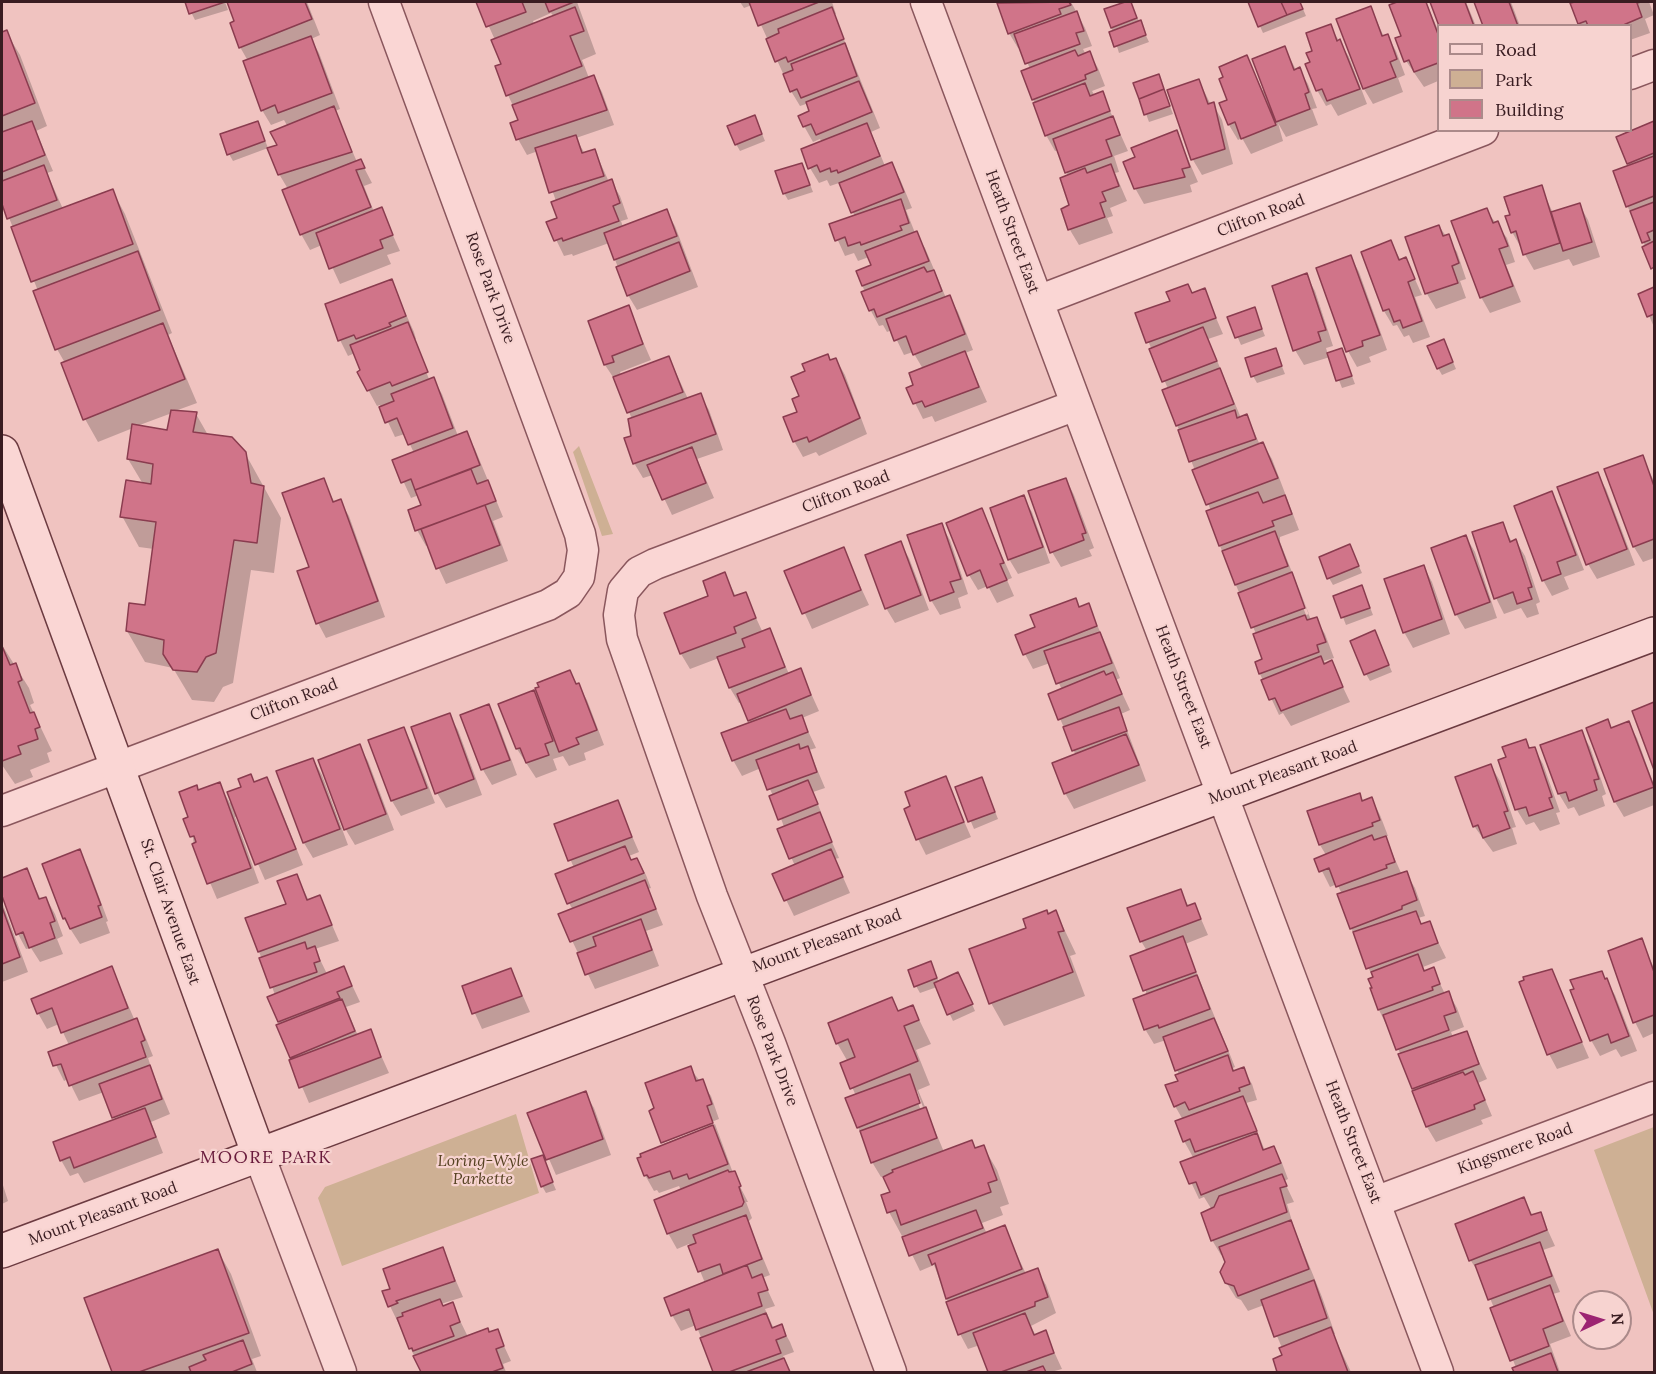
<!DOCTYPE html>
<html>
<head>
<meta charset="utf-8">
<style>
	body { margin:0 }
	#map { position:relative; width:1656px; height:1374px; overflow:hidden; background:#f0c3c0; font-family:Lora,serif }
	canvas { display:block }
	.frame { position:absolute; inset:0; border:3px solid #391c21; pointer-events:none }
	.legend { position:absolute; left:1437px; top:24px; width:195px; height:108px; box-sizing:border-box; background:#f7d3d0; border:2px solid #ab8a8a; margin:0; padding:8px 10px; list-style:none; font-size:18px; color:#391c21 }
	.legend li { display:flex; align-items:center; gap:12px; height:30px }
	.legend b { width:30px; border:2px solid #ab8a8a }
	.north { position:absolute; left:1572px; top:1290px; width:60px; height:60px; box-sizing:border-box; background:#f7d3d0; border:2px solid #ab8a8a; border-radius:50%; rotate:86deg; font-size:16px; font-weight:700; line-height:24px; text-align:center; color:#391c21 }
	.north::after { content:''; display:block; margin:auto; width:21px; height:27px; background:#9c2472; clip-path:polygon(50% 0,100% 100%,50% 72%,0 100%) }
</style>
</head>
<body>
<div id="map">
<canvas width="1656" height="1374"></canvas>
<div class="frame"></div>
<ul class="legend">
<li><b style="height:8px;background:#fad6d4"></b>Road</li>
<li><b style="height:16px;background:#ceb094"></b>Park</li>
<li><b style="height:16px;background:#d07489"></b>Building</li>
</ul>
<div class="north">N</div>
</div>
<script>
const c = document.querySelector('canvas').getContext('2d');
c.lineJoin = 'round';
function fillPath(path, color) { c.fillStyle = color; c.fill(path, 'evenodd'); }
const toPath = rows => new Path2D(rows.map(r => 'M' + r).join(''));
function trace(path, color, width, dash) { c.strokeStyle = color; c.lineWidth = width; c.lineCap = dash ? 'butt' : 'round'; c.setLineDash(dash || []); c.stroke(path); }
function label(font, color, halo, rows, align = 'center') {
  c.font = font + ' Lora,serif'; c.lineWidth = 4.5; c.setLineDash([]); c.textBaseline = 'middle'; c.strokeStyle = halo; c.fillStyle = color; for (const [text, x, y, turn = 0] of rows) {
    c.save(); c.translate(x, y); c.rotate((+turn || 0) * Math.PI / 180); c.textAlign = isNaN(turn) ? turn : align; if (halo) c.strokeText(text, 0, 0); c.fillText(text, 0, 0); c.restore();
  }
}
fillPath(toPath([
	[579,446,613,534,602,536,573,452],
	[516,1114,539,1193,342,1266,318,1198,325,1187],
	[1654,1127,1654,1315,1594,1150]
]), '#ceb094');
fillPath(toPath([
	[186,2,225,2,228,10,195,20],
	[229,2,307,2,320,35,311,39,319,53,340,109,335,111,357,162,360,160,372,183,364,186,374,212,381,209,400,251,387,255,391,264,340,284,322,245,310,250,301,234,288,189,279,174,279,146,288,127,284,120,271,125,262,110,248,61,240,47,236,22],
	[478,2,577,2,596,54,582,60,589,78,594,77,602,92,614,125,576,138,585,154,595,151,609,182,611,181,620,196,628,219,621,221,623,227,666,211,675,226,698,287,637,310,628,295,609,243,573,256,572,254,564,256,548,223,559,219,556,201,538,151,527,155,518,139,520,121,508,95,495,40],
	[551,13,554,17,534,25,533,21],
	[740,2,832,2,836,14,834,15,880,128,871,132,885,166,891,164,900,179,912,208,906,210,915,233,925,248,946,298,949,296,958,312,973,350,965,353,987,402,935,422,932,416,923,419,908,389,915,386,923,369,913,352,904,355,892,330,887,332,883,325,879,326,871,311,858,272,873,266,869,257,858,261,854,253,845,256,831,225,855,217,842,187,839,183,830,186,827,180,819,183,810,168,822,142,820,139,813,142,804,126,811,112,806,104,800,106,791,91,752,5,744,8],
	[997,2,1071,2,1085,28,1092,46,1083,49,1086,55,1089,53,1098,68,1105,86,1092,91,1095,96,1102,93,1128,151,1114,156,1119,172,1115,173,1127,201,1110,208,1113,216,1107,218,1113,233,1079,245,1070,230,1063,209,1071,206,1068,176,1058,150,1055,151,1046,135,1033,99,1030,69,1021,47,1018,48,1009,33],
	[1130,2,1149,42,1119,53,1106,10],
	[1249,2,1300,2,1306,16,1263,33],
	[1401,2,1426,2,1438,30,1438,81,1424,87,1406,61,1403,37,1391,6],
	[1431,2,1466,2,1476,26,1441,26],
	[1476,2,1511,2,1520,26,1485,26],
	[1580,2,1649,2,1654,15,1645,19,1650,33,1630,40,1630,26,1581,26,1572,4],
	[1371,8,1384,37,1387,35,1396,51,1405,75,1398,78,1403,92,1373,104,1364,89,1338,20],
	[1330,26,1349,57,1367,104,1338,116,1331,104,1326,106,1317,90,1312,63,1314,52],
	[6,32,20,55,47,126,36,131,53,171,47,173,63,209,112,190,125,214,172,333,168,335,197,403,175,411,196,414,208,435,245,453,281,518,274,573,251,570,233,683,223,687,214,702,192,700,173,668,145,662,127,631,146,607,154,549,139,547,122,516,143,484,128,459,133,428,98,442,85,419,65,363,57,349,38,291,2,200,2,34],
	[172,413,169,431,137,426],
	[1285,48,1296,70,1299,69,1308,84,1317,108,1312,109,1318,125,1286,137,1278,123,1283,141,1251,154,1242,138,1238,140,1229,125,1229,100,1246,57,1263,91],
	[1158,75,1173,114,1149,122,1135,84],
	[1199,81,1211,105,1213,104,1222,120,1233,164,1202,175,1193,160,1169,90],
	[258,122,268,148,233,161,229,154],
	[1654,123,1654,272,1636,221,1627,206,1630,167,1618,138],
	[758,124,765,141,740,151,736,144],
	[1176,132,1198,182,1190,185,1192,192,1144,204,1135,188,1137,158],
	[802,164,813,192,788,200,784,193],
	[1541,187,1553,213,1579,204,1588,220,1600,257,1573,266,1569,259,1534,270,1512,232,1512,216],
	[1486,210,1507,238,1515,262,1506,265,1521,302,1490,313,1481,297],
	[1439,226,1457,252,1466,279,1460,281,1466,298,1436,309,1427,294,1407,238],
	[1391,242,1401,261,1406,259,1422,295,1415,297,1430,337,1413,343,1409,335,1404,337,1397,325,1393,326,1384,311,1362,253],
	[1351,257,1359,272,1387,350,1369,357,1371,362,1357,367,1348,351],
	[1306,275,1315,291,1333,346,1326,348,1328,355,1342,350,1355,384,1342,388,1330,357,1304,365,1295,350],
	[391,281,414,332,416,339,413,339,429,379,433,379,442,394,458,436,466,433,475,449,503,517,493,521,508,561,446,584,428,545,426,546,417,530,423,506,419,495,411,498,394,461,414,453,405,434,395,437,380,405,377,406,359,373,362,371,355,353,348,356,340,340,326,305],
	[1654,289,1654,327,1640,295],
	[1204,290,1223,334,1208,339,1241,418,1247,416,1260,445,1263,444,1272,459,1299,530,1280,537,1280,542,1311,620,1316,619,1325,634,1334,658,1324,661,1326,665,1331,662,1350,702,1291,726,1283,713,1279,715,1260,674,1256,663,1264,660,1256,634,1220,546,1208,512,1211,511,1177,425,1168,389,1137,314],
	[1296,589,1299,589,1309,614,1306,615],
	[628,307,651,360,620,372,621,375,669,357,688,399,700,395,709,410,723,450,697,459,714,498,672,515,653,475,643,478,634,463,632,419,615,380,605,365,590,321],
	[1254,309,1265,336,1241,345,1229,317],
	[1447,348,1456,369,1442,375,1438,368],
	[1275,349,1285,374,1257,383,1253,376],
	[828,355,831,361,836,359,845,375,867,434,819,456,816,452,803,457,794,441,800,397],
	[1642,457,1654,481,1654,558,1643,562,1634,547,1606,470],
	[1597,474,1606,489,1635,565,1597,579,1588,564],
	[1066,479,1074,495,1094,548,1089,550,1092,556,1061,567,1052,552],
	[323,480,335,503,340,501,349,516,385,617,326,638,318,623,310,568],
	[1551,493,1560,508,1584,570,1564,577,1569,589,1552,596,1543,580],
	[1023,497,1032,512,1050,563,1018,574,1009,559],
	[981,510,1012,578,1007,580,1014,596,997,603,988,586,978,590,969,575],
	[1502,524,1512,542,1516,541,1525,556,1540,602,1536,604,1539,614,1527,618,1521,608,1504,614,1496,598],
	[941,525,950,540,968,594,958,598,961,608,940,615,931,600],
	[1466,537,1475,552,1497,618,1465,629,1456,614],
	[900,543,909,558,929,610,895,623,886,608],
	[843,549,869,605,812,629,786,572],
	[1353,553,1362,573,1333,585,1329,578],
	[1424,567,1432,582,1450,634,1413,648,1404,632],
	[725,574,736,597,745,594,763,633,770,630,789,674,800,669,819,711,802,718,816,748,809,750,825,788,813,792,821,812,819,813,839,858,835,859,850,893,794,916,774,875,795,866,779,830,784,827,773,796,761,768,742,776,733,760,751,724,742,702,739,703,730,688,719,658,690,669,681,654],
	[1362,587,1373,615,1346,625,1335,597],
	[1075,600,1080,608,1088,605,1108,649,1120,678,1116,680,1130,710,1121,714,1146,781,1074,809,1065,793,1076,756,1050,695,1062,690,1050,663,1033,669,1025,654,1037,628],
	[1375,632,1392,672,1370,681,1366,674],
	[2,645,29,688,34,703,30,705,52,751,47,753,50,762,30,770,33,777,15,784,2,765],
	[570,672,587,700,604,745,584,753,586,760,569,766,563,756,553,759,557,770,536,778,517,749,533,692,545,708],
	[1654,704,1654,766,1634,712],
	[488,706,497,721,517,775,492,785,483,770,462,716],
	[449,715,458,730,482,795,446,808,437,793],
	[1608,721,1612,729,1628,723,1637,738,1654,785,1654,805,1624,817,1615,802,1588,729],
	[404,729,412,744,435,803,401,816,392,801,370,741],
	[1581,732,1590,747,1606,794,1602,796,1605,806,1579,816,1574,807,1568,809,1559,794,1542,746],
	[1525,741,1531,750,1534,748,1543,764,1560,812,1556,813,1560,824,1540,831,1534,822,1526,825,1517,810,1499,761,1508,758],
	[359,746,368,761,394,830,355,845,346,830,320,761],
	[313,759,322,775,348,845,313,858,304,843,278,772],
	[1491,766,1500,781,1516,827,1512,828,1517,844,1493,852,1474,826],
	[251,776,255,783,267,778,275,794,303,865,265,880,237,816,235,817,259,883,217,899,194,845,190,818,199,792,219,784,230,803],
	[945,778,971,837,926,855,918,839],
	[985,786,998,819,974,829,957,788],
	[1359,794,1364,802,1372,799,1380,815,1388,836,1385,837,1402,875,1406,873,1415,888,1425,916,1418,918,1422,925,1429,923,1446,958,1423,967,1426,972,1433,969,1445,994,1448,992,1457,1008,1464,1027,1451,1032,1453,1037,1466,1033,1487,1079,1478,1083,1492,1116,1481,1120,1483,1124,1436,1142,1427,1127,1401,1055,1379,1010,1373,978,1351,928,1342,894,1337,884,1330,887,1316,859,1326,855,1320,845],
	[617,802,639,852,629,856,632,861,637,859,646,875,651,888,648,889,663,925,646,931,659,966,595,989,560,915,573,910,569,903,574,868,556,825],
	[79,851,88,867,108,921,106,922,110,933,80,944,64,919,44,864],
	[27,870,41,900,46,898,55,914,63,936,57,939,63,954,40,962,31,948,26,949,18,934,2,892,2,880],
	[297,876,309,901,320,897,339,941,315,949,327,974,344,968,360,1002,346,1007,358,1036,370,1031,389,1073,309,1103,291,1061,293,1060,279,1022,275,995,247,919,288,905],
	[1180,890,1189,907,1195,905,1208,935,1185,944,1235,1067,1233,1068,1235,1072,1243,1069,1252,1084,1257,1100,1246,1103,1265,1151,1273,1148,1282,1163,1288,1179,1284,1181,1294,1202,1287,1204,1294,1228,1322,1297,1335,1334,1333,1334,1351,1372,1279,1372,1274,1360,1284,1356,1282,1348,1264,1305,1248,1311,1241,1300,1236,1298,1226,1282,1227,1262,1224,1254,1221,1255,1212,1240,1212,1210,1204,1197,1199,1199,1182,1163,1194,1159,1184,1141,1183,1120,1175,1106,1179,1075,1166,1040,1154,1044,1145,1029,1147,951,1141,941],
	[2,902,28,972,2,982],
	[1056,912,1076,954,1070,956,1085,996,1004,1026,991,1003,971,950,1028,929],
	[1641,940,1654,968,1654,1033,1643,1038,1635,1022],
	[930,963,939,982,962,981,975,1011,953,1021,937,987,920,993,916,986],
	[112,968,135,1021,145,1036,153,1056,148,1058,153,1073,170,1114,151,1122,163,1153,84,1183,78,1173,70,1176,61,1160,115,1120,104,1092,79,1101,68,1079,64,1081,50,1053,69,1045,59,1024,47,1029,38,1013],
	[511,969,530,1012,482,1029,463,987],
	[1551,971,1589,1058,1557,1069,1549,1054],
	[1601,973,1615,995,1637,1051,1621,1057,1616,1049,1600,1056,1591,1040,1572,981],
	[891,998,899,1012,913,1007,931,1044,916,1050,930,1085,918,1090,944,1152,983,1146,997,1170,1009,1204,1000,1207,1003,1215,982,1223,987,1234,1004,1227,1026,1274,1037,1270,1046,1285,1056,1313,1031,1326,1036,1336,1045,1332,1062,1369,1051,1372,990,1372,980,1345,968,1349,960,1334,934,1265,920,1271,904,1238,909,1236,908,1234,902,1236,889,1212,883,1196,892,1193,885,1176,881,1177,872,1162,858,1127,856,1096,842,1064,848,1062,837,1043],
	[914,1091,917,1091,924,1110,921,1111],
	[690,1068,711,1096,719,1119,662,1141,656,1109],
	[585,1093,594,1108,611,1155,556,1175,529,1113],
	[715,1124,733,1173,748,1202,746,1202,752,1218,748,1222,770,1275,762,1278,775,1306,765,1309,774,1329,781,1326,790,1342,794,1352,783,1356,791,1372,715,1372,696,1325,681,1331,672,1315,705,1283,689,1244,677,1249,668,1233,681,1190,679,1186,659,1193,657,1190,654,1191,645,1175,664,1146,663,1144],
	[542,1157,556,1190,546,1193,542,1186],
	[2,1182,8,1201,2,1204],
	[1524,1199,1533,1216,1540,1213,1555,1246,1543,1250,1560,1292,1553,1294,1571,1336,1550,1344,1560,1372,1515,1372,1516,1368,1494,1308,1481,1276,1471,1261,1457,1225],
	[442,1249,463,1297,441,1304,443,1307,452,1304,468,1337,497,1331,511,1361,503,1364,506,1372,422,1372,390,1306,392,1289],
	[218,1251,231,1274,261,1356,252,1359,257,1372,113,1372,86,1299]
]), '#0003');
const building = toPath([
	[185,2,225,2,189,14,185,2],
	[227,2,305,2,312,19,239,48,230,23,234,21,227,2],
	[476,2,522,2,526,12,486,27,476,2],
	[545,2,574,2,549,12,545,2],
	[749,2,819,2,758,26,749,2],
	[1069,2,1071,5,1059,9,1061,14,1008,34,997,3,1069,2],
	[1125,2,1131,2,1137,18,1111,28,1104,9,1125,2],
	[1248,2,1281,2,1287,15,1258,27,1248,2],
	[1281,2,1300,2,1303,9,1287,15,1281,2],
	[1397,2,1426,2,1438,34,1438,63,1414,72,1409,60,1404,62,1395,38,1401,36,1389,5,1397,2],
	[1430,2,1465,2,1474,26,1439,26,1430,2],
	[1474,2,1509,2,1518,26,1483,26,1474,2],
	[1575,2,1641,2,1637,3,1642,17,1621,26,1588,26,1586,21,1578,24,1570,3,1575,2],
	[1371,6,1382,36,1388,34,1397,59,1390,62,1396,77,1363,89,1336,19,1371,6],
	[575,7,584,31,570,36,582,66,506,96,495,66,501,64,491,40,575,7],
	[832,7,844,39,788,62,786,57,775,62,766,39,779,33,778,29,832,7],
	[1077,11,1084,31,1076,33,1080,44,1025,64,1014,34,1077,11],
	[1141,20,1146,35,1114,47,1109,32,1141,20],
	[1331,24,1337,41,1340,39,1360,89,1327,101,1322,89,1316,91,1305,64,1310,62,1306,53,1312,51,1306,33,1331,24],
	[7,30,35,103,2,116,2,32,7,30],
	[311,36,332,93,278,113,275,105,261,111,243,61,311,36],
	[845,43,857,76,801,98,797,89,790,92,783,74,793,70,791,64,845,43],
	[1285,46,1294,70,1300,67,1309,92,1305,94,1310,109,1276,122,1252,59,1285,46],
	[1075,50,1078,56,1090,51,1097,70,1085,75,1086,79,1032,100,1021,71,1075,50],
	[1247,55,1276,125,1241,139,1235,122,1228,125,1219,103,1227,100,1219,79,1223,77,1219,67,1247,55],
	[1159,74,1164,89,1139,99,1133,83,1159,74],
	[594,75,607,110,516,140,510,123,518,120,512,105,594,75],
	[1199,79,1208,104,1214,102,1225,149,1191,160,1167,90,1199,79],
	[859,81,872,112,816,135,811,124,803,127,798,116,809,111,806,102,859,81],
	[1085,83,1090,96,1103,91,1110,111,1045,136,1033,103,1085,83],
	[1164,89,1170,106,1144,115,1139,99,1164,89],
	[334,106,352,152,278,175,267,148,277,145,270,132,334,106],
	[755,115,762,134,735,145,727,126,755,115],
	[1113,116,1120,135,1106,140,1112,156,1065,173,1053,139,1113,116],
	[32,121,45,155,2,172,2,132,32,121],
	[258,121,265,141,227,155,220,134,258,121],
	[1654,121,1654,153,1627,164,1616,137,1654,121],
	[867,123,880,156,838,173,837,170,831,172,830,168,820,172,817,165,808,169,801,149,867,123],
	[1177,130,1190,167,1182,169,1185,177,1134,189,1123,162,1135,157,1131,148,1177,130],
	[576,135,582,153,595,149,604,176,549,193,535,148,576,135],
	[1654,156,1654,196,1626,207,1613,171,1654,156],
	[361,159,365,168,356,170,371,207,300,235,282,190,361,159],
	[892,162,904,192,851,213,839,183,892,162],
	[802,163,810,185,783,194,775,171,802,163],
	[1111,164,1119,186,1102,192,1106,201,1100,203,1105,217,1068,230,1061,209,1069,205,1060,178,1085,168,1087,173,1111,164],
	[44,165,57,200,7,219,2,204,2,181,44,165],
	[612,179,620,203,613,206,619,221,563,241,562,238,554,241,546,222,557,218,551,202,612,179],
	[1542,185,1560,243,1523,255,1516,231,1511,233,1505,216,1510,215,1504,197,1542,185],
	[113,189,133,244,31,282,11,227,113,189],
	[901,199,909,223,900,226,902,230,861,245,860,242,848,246,845,237,835,241,829,224,901,199],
	[1654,202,1654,230,1647,233,1650,240,1642,243,1630,211,1654,202],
	[1580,203,1592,242,1563,251,1551,212,1580,203],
	[382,207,393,235,380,240,383,248,329,269,316,233,382,207],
	[1487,208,1493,223,1498,221,1508,246,1499,249,1513,286,1480,298,1451,221,1487,208],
	[667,209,677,236,614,260,604,233,667,209],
	[1439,225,1443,236,1449,234,1459,263,1452,266,1458,283,1425,294,1405,237,1439,225],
	[917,231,929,261,862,286,856,271,871,265,865,251,917,231],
	[1391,240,1399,260,1406,257,1415,279,1408,282,1422,321,1403,328,1400,320,1394,322,1389,309,1383,311,1361,252,1391,240],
	[1654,241,1654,267,1651,269,1642,247,1654,241],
	[679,242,690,271,627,296,616,267,679,242],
	[138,251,160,310,55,350,33,291,138,251],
	[1351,255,1380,335,1362,341,1363,346,1346,352,1316,268,1351,255],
	[924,267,927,272,934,270,942,291,877,317,874,309,869,311,861,292,924,267],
	[1307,273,1326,330,1318,332,1321,341,1293,351,1272,286,1307,273],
	[392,279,406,316,389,323,391,326,356,339,354,335,338,341,325,304,392,279],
	[1188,284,1192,293,1205,288,1216,318,1146,343,1135,313,1170,301,1166,292,1188,284],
	[1654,287,1654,314,1647,317,1638,294,1654,287],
	[950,295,965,334,913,355,906,336,894,341,886,319,950,295],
	[629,305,643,344,612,356,614,362,604,365,588,321,629,305],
	[1255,307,1262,329,1235,338,1227,317,1255,307],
	[408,322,428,372,392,386,390,382,367,391,357,372,360,370,350,345,408,322],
	[163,323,185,379,83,420,61,363,163,323],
	[1203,327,1217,361,1162,382,1149,349,1203,327],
	[1444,339,1453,362,1437,369,1427,346,1444,339],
	[1276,348,1282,366,1251,377,1245,358,1276,348],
	[1342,348,1352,376,1336,381,1327,353,1342,348],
	[965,351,979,387,925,407,922,401,913,404,906,388,913,385,909,373,965,351],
	[828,354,830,360,836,358,860,418,809,442,807,437,793,442,783,417,797,412,792,399,799,396,791,377,805,371,802,364,828,354],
	[669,356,683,392,627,413,613,377,669,356],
	[1220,368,1234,404,1176,426,1162,390,1220,368],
	[434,377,453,428,408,445,397,418,385,423,379,407,394,401,391,394,434,377],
	[701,393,716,434,633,464,624,438,631,436,628,419,701,393],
	[171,410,197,412,193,432,232,437,246,452,251,483,264,486,257,543,234,540,216,653,206,657,197,672,173,670,163,654,164,640,126,631,129,603,145,605,156,522,120,517,126,480,151,484,153,464,127,459,132,424,167,430,171,410],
	[1235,410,1237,418,1247,414,1256,439,1189,462,1178,430,1235,410],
	[467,431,480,465,415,490,411,479,401,483,392,460,467,431],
	[1263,442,1278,478,1206,505,1192,470,1263,442],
	[692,447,706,483,662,500,647,465,692,447],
	[1643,455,1654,486,1654,539,1633,547,1604,469,1643,455],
	[471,469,477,484,488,480,496,501,415,531,408,510,421,505,415,490,471,469],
	[1598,472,1627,549,1586,565,1557,487,1598,472],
	[324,478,333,502,341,499,378,601,316,624,297,571,309,567,282,493,324,478],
	[1066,478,1086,533,1082,534,1084,540,1050,553,1028,491,1066,478],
	[1552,491,1576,555,1557,562,1561,574,1542,581,1514,506,1552,491],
	[1258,492,1263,503,1285,495,1292,514,1272,521,1274,526,1219,546,1206,511,1258,492],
	[1024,495,1043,547,1008,560,990,508,1024,495],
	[485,505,500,545,436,569,421,529,485,505],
	[982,508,1004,563,1000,564,1007,580,987,588,980,570,967,576,946,523,982,508],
	[1503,522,1510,542,1516,539,1532,587,1528,588,1532,599,1517,604,1513,592,1494,599,1472,532,1503,522],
	[942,523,961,579,950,582,954,592,930,601,907,535,942,523],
	[1275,531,1288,566,1235,585,1222,551,1275,531],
	[1466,535,1490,602,1455,615,1431,548,1466,535],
	[901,541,921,595,885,609,865,555,901,541],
	[1350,544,1359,566,1327,579,1319,557,1350,544],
	[844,547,861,590,802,614,784,571,844,547],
	[1424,565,1442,619,1403,633,1384,579,1424,565],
	[725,572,734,596,746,592,756,618,734,627,736,633,680,654,664,613,708,596,703,581,725,572],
	[1292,572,1305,608,1251,628,1238,593,1292,572],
	[1362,585,1370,608,1341,618,1333,596,1362,585],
	[1076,598,1079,607,1089,603,1097,626,1023,655,1015,635,1035,627,1030,615,1076,598],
	[1305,615,1307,620,1317,617,1326,642,1317,645,1319,652,1259,674,1255,662,1262,659,1253,634,1305,615],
	[770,628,785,667,729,688,717,657,745,647,742,639,770,628],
	[1375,630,1389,665,1364,675,1350,641,1375,630],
	[1100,632,1112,663,1056,684,1044,651,1100,632],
	[2,646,10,665,16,663,22,680,18,682,30,713,34,712,40,727,35,729,38,739,18,746,21,754,2,761,2,646],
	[1321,656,1324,664,1332,660,1343,687,1281,711,1275,698,1269,700,1261,680,1321,656],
	[801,668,811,695,748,721,737,694,801,668],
	[570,670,576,684,579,683,597,730,576,738,579,744,559,752,535,688,539,687,537,683,570,670],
	[1104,671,1106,675,1113,672,1122,694,1058,720,1048,694,1104,671],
	[534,690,553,741,545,744,549,755,526,763,520,748,516,749,498,704,534,690],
	[1654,702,1654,770,1632,711,1654,702],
	[489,704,510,760,481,770,460,715,489,704],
	[1119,707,1127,731,1072,751,1063,727,1119,707],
	[786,709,790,719,802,715,808,732,732,761,721,733,786,709],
	[450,713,474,779,435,794,411,727,450,713],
	[1608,719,1611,728,1629,721,1654,787,1614,802,1586,728,1608,719],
	[404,727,427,788,391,801,368,740,404,727],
	[1582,730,1599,779,1594,780,1597,790,1569,801,1566,792,1558,794,1540,745,1582,730],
	[1126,734,1139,765,1064,794,1052,763,1126,734],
	[1526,739,1529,748,1535,747,1552,797,1549,798,1553,808,1529,816,1526,807,1515,810,1498,760,1506,757,1502,747,1526,739],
	[360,744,386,814,344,830,318,760,360,744],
	[799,744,800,749,808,746,817,772,767,790,756,760,799,744],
	[313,758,340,829,303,843,276,771,313,758],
	[1491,764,1508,811,1504,812,1510,828,1483,838,1478,825,1473,827,1455,777,1491,764],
	[251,774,254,782,267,777,296,849,255,865,227,792,241,787,238,779,251,774],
	[946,776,964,822,916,840,904,809,910,806,905,792,946,776],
	[982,777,995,812,968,822,955,787,982,777],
	[808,780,818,804,778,820,769,796,808,780],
	[220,782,251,868,207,884,192,844,196,842,194,836,190,837,183,819,188,817,179,792,197,785,198,790,220,782],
	[1360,793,1362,801,1372,797,1380,820,1372,823,1373,826,1319,845,1307,811,1360,793],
	[618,800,632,837,568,861,554,824,618,800],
	[820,812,832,842,789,859,777,829,820,812],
	[1372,835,1374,840,1386,836,1395,862,1386,865,1387,868,1336,887,1329,868,1319,872,1314,859,1372,835],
	[625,846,631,860,637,858,644,873,567,904,555,874,625,846],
	[80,849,101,905,98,906,102,917,70,929,65,918,63,919,42,864,80,849],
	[831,849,843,877,784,901,772,874,831,849],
	[27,868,39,899,46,897,55,921,50,923,55,938,29,948,23,932,16,935,2,896,2,878,27,868],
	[1407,871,1417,900,1402,906,1402,909,1350,929,1337,894,1407,871],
	[297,874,307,900,320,895,332,925,258,952,245,918,286,904,277,881,297,874],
	[645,880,656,909,570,942,558,914,645,880],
	[1181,889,1187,906,1195,903,1201,919,1140,942,1127,908,1181,889],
	[2,907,20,957,2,964,2,907],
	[1047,910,1048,914,1056,910,1064,931,1058,932,1073,972,989,1004,969,949,1026,928,1023,919,1047,910],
	[1416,911,1421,924,1430,921,1438,943,1366,969,1353,932,1416,911],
	[641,919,652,950,585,975,577,953,596,946,593,937,641,919],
	[1183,936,1196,972,1143,991,1130,956,1183,936],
	[1642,938,1654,972,1654,1015,1633,1023,1608,951,1642,938],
	[305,942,307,949,315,946,320,961,314,963,317,972,270,988,259,958,305,942],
	[1418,954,1424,971,1434,967,1440,984,1432,987,1433,990,1378,1010,1370,988,1372,988,1368,979,1373,977,1371,972,1418,954],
	[931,961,937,978,914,987,908,970,931,961],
	[112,966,128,1008,61,1033,52,1008,37,1014,31,999,112,966],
	[344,966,352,986,337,992,340,998,278,1022,267,997,344,966],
	[511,968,522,996,472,1014,462,986,511,968],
	[1552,969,1582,1042,1547,1055,1519,982,1524,980,1523,977,1552,969],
	[1602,971,1605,979,1607,978,1629,1036,1611,1043,1608,1034,1590,1041,1570,990,1574,989,1570,980,1602,971],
	[958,972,973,1004,947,1015,934,983,958,972],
	[1197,975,1210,1009,1159,1028,1158,1025,1144,1030,1133,999,1197,975],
	[1449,991,1456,1012,1444,1016,1449,1030,1396,1050,1383,1015,1449,991],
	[892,997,898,1011,913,1005,919,1020,904,1026,918,1061,850,1089,840,1063,855,1057,848,1039,836,1044,828,1023,892,997],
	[342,999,355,1031,290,1058,276,1025,342,999],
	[137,1018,145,1040,141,1042,146,1057,69,1086,61,1064,53,1066,48,1052,137,1018],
	[1214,1018,1228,1051,1175,1071,1163,1037,1214,1018],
	[371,1029,381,1057,299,1088,289,1060,371,1029],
	[1467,1031,1479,1064,1412,1089,1398,1054,1467,1031],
	[1228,1055,1233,1071,1244,1067,1250,1084,1239,1088,1240,1091,1189,1110,1185,1102,1174,1107,1165,1085,1178,1081,1175,1075,1228,1055],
	[150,1065,162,1099,112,1118,99,1084,150,1065],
	[691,1066,696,1081,703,1079,712,1104,707,1106,713,1123,661,1143,649,1111,654,1108,645,1083,691,1066],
	[1473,1071,1485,1100,1474,1105,1475,1109,1426,1127,1412,1091,1463,1072,1465,1075,1473,1071],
	[910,1074,920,1103,857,1128,845,1098,910,1074],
	[586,1091,603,1139,546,1160,527,1113,586,1091],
	[1243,1096,1257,1131,1195,1152,1190,1139,1183,1142,1175,1121,1243,1096],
	[926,1107,937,1138,871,1163,860,1131,926,1107],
	[145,1108,156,1137,74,1168,70,1157,60,1161,53,1142,145,1108],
	[713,1125,728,1164,689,1179,687,1174,673,1179,670,1171,649,1178,647,1175,644,1176,637,1158,641,1157,640,1154,713,1125],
	[1257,1133,1263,1150,1274,1146,1281,1163,1201,1195,1196,1182,1189,1184,1180,1162,1257,1133],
	[972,1140,975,1148,984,1145,997,1180,988,1183,991,1192,901,1225,896,1210,887,1213,881,1195,890,1192,883,1177,893,1172,892,1170,972,1140],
	[543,1155,553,1182,541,1187,531,1159,543,1155],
	[728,1170,729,1172,735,1171,741,1186,739,1187,744,1202,742,1206,667,1234,654,1200,728,1170],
	[1282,1174,1287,1186,1280,1188,1287,1212,1211,1241,1201,1213,1214,1207,1219,1196,1282,1174],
	[1524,1197,1531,1215,1541,1212,1547,1230,1469,1261,1455,1224,1524,1197],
	[976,1210,983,1228,909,1256,902,1237,976,1210],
	[746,1215,762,1259,723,1274,720,1264,698,1272,688,1246,696,1243,693,1235,746,1215],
	[1291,1220,1309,1269,1238,1296,1234,1286,1225,1283,1220,1272,1225,1262,1219,1247,1291,1220],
	[1005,1225,1022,1269,946,1299,935,1263,932,1265,928,1255,1005,1225],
	[1540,1242,1552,1276,1488,1300,1475,1265,1540,1242],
	[443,1247,455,1281,396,1301,398,1303,388,1307,382,1291,390,1289,383,1269,443,1247],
	[218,1249,249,1333,139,1372,112,1372,84,1298,218,1249],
	[747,1265,752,1278,762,1274,768,1290,758,1293,762,1306,696,1330,689,1309,671,1316,664,1298,747,1265],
	[1038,1268,1048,1297,1035,1302,1035,1306,958,1335,946,1302,1038,1268],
	[1314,1280,1327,1318,1274,1337,1261,1300,1314,1280],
	[1550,1285,1563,1321,1543,1329,1549,1346,1510,1361,1490,1308,1550,1285],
	[440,1299,443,1306,453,1302,460,1322,450,1326,454,1336,413,1351,412,1348,409,1349,397,1318,403,1316,402,1313,440,1299],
	[766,1313,772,1328,782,1324,786,1336,776,1340,781,1353,729,1372,713,1372,700,1338,766,1313],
	[1025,1313,1034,1335,1046,1330,1054,1353,1001,1372,988,1372,973,1333,1025,1313],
	[1331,1327,1348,1372,1277,1372,1273,1359,1282,1355,1279,1348,1331,1327],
	[488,1328,489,1332,498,1329,504,1346,496,1349,503,1368,492,1372,421,1372,413,1356,488,1328],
	[243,1340,252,1364,232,1372,191,1372,189,1367,206,1360,203,1355,243,1340],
	[1551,1353,1558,1372,1514,1372,1512,1368,1551,1353],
	[784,1358,790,1372,746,1372,784,1358],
	[1043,1366,1046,1372,1026,1372,1043,1366]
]);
fillPath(building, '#d07489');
trace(building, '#8a3c4f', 1.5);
const minor = toPath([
	[926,2,1438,1372],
	[1630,74,1654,65],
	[1038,301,1483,130],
	[2,811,548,605,568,593,579,577,583,550,580,534,384,2],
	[259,1155,341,1372],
	[1375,1202,1654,1097],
	[891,1372,770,1043,712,896,622,639,619,615,623,591,639,572,655,564,1076,405]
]);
const secondary = toPath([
	[2,452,259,1155],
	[2,1251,1654,634]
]);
trace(minor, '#8a575d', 33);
trace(secondary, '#6c3b41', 36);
trace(minor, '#fad6d4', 30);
trace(secondary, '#fad6d4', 33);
label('16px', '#391c21', '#f7d3d0', [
	["Clifton Road",1261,216,-21],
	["Heath Street East",1012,232,70],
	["Rose Park Drive",490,288,70],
	["Clifton Road",846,492,-21],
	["Heath Street East",1183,687,69],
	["Clifton Road",294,700,-21],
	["Mount Pleasant Road",1283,773,-20],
	["St. Clair Avenue East",170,912,71],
	["Mount Pleasant Road",827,941,-20],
	["Rose Park Drive",772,1051,69],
	["Heath Street East",1353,1142,69],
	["Kingsmere Road",1515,1149,-20],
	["Mount Pleasant Road",103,1214,-20]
]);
label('italic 16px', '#564222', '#f7d3d0', [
	["Loring-Wyle",483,1161],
	["Parkette",483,1179]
]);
c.letterSpacing = '1.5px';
label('18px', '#681a3b', '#f7d3d0', [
	["MOORE PARK",266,1158]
]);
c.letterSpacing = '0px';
</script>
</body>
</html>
